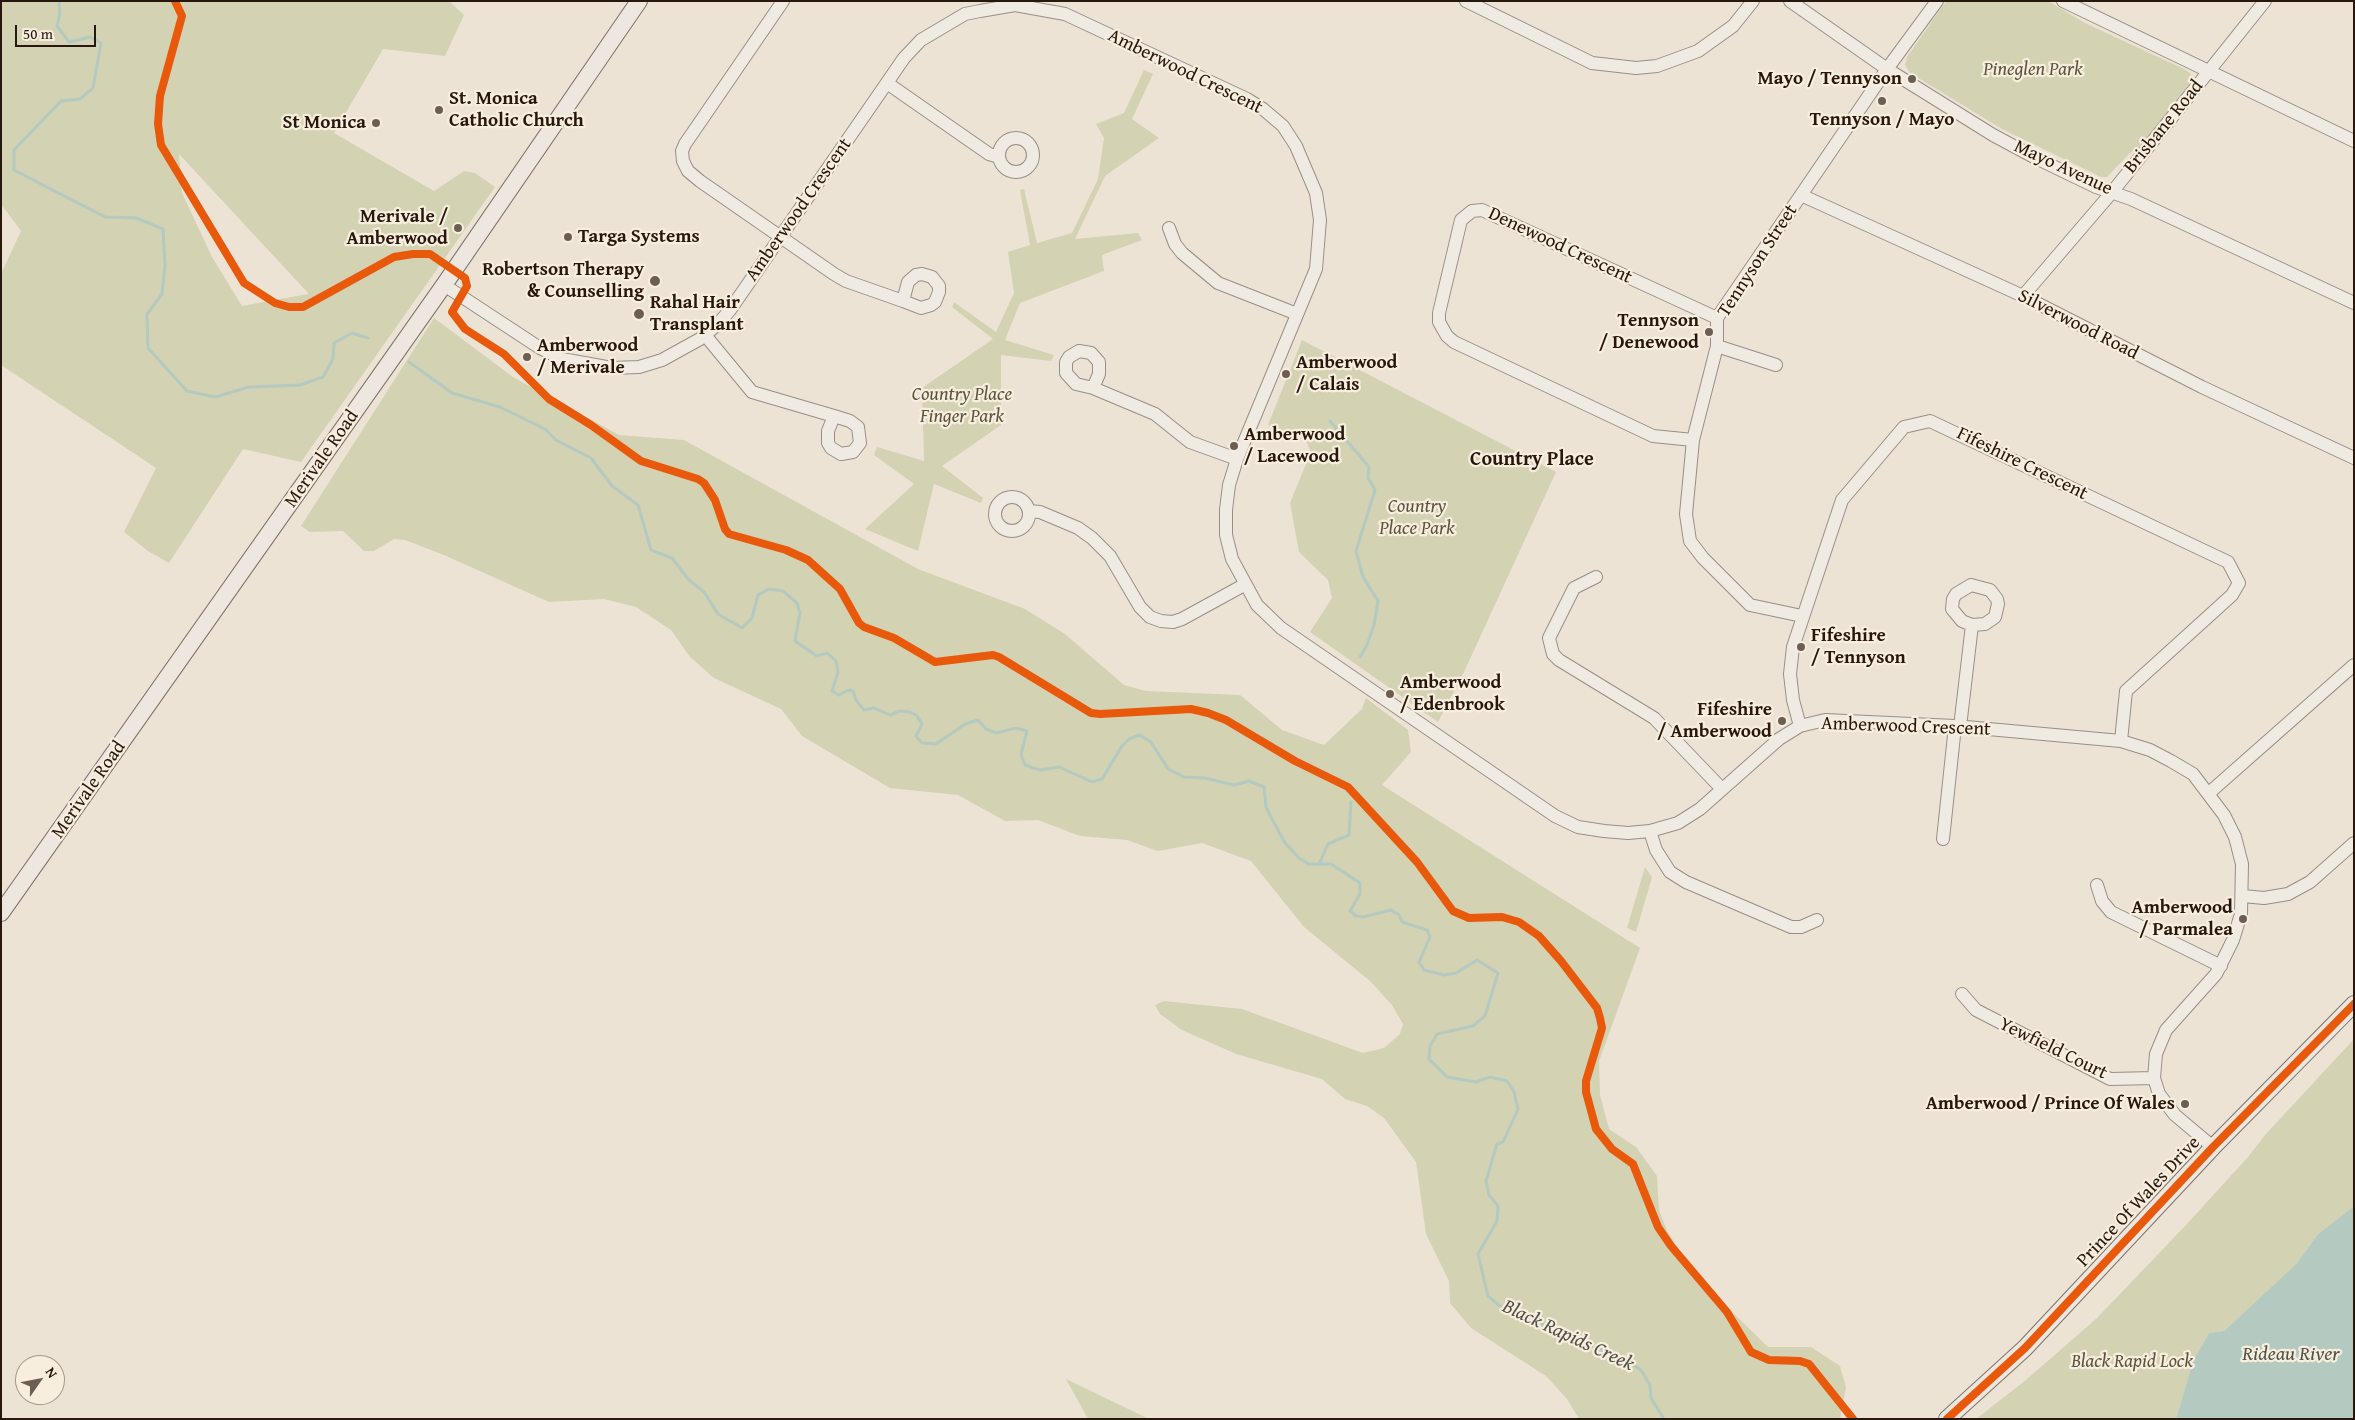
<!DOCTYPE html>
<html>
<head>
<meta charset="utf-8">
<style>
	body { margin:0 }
	#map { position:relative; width:2355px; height:1420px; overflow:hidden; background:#ece3d5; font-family:"Gentium Book Plus",serif }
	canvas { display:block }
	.frame { position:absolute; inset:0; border:2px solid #28170d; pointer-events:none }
	.north { position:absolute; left:15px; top:1355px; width:50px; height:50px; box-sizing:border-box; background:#f8eede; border:1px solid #a5988a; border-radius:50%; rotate:57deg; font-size:14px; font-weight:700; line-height:20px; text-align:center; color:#28170d }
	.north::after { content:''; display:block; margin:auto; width:18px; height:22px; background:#6d5e53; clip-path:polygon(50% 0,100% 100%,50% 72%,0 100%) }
	.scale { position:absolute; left:15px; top:25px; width:81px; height:22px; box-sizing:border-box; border:2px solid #28170d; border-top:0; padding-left:6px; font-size:15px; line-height:18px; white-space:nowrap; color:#28170d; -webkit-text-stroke:4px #f8eede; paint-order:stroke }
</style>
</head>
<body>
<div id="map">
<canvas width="2355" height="1420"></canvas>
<div class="frame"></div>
<div class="north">N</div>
<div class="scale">50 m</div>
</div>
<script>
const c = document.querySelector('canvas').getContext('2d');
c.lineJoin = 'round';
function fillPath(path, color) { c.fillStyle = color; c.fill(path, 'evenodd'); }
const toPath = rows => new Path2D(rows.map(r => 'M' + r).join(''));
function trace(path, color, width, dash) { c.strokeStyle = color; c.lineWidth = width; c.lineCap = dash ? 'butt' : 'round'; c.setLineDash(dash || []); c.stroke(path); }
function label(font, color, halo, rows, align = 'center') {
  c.font = font + ' "Gentium Book Plus",serif'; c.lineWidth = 4.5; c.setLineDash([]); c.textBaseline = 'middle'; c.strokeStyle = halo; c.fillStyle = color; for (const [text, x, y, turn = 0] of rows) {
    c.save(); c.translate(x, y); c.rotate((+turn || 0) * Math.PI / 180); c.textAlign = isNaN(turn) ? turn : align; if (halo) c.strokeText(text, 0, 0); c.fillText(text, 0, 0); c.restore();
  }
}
fillPath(toPath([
	[1,1,449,1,464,15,445,56,383,49,334,133,434,191,464,171,475,173,495,187,301,462,243,449,169,563,148,551,124,532,156,468,1,365,1,274,21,231,1,204],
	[179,154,308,293,308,294,242,306,212,257,182,193],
	[1946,1,2048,1,2085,23,2184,69,2191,74,2190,83,2175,105,2138,148,2129,154,2107,177,2101,177,2002,129,1910,73,1905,65,1907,57],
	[1144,70,1153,74,1132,119,1159,138,1105,176,1075,239,1138,233,1142,240,1102,255,1104,271,1020,303,1005,340,1054,355,1051,361,1001,355,1001,425,942,466,983,498,981,503,934,484,918,551,865,529,914,484,874,455,877,447,924,461,922,388,993,339,952,307,954,302,996,332,1014,293,1008,252,1030,245,1020,190,1024,189,1037,243,1072,233,1098,179,1104,138,1096,124,1124,113],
	[434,318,513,377,619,435,684,440,918,569,1025,609,1065,634,1124,685,1146,691,1240,695,1282,730,1324,745,1362,709,1366,698,1408,730,1411,752,1382,785,1640,948,1599,1061,1600,1095,1609,1129,1636,1147,1657,1176,1659,1210,1667,1231,1699,1280,1768,1347,1811,1347,1840,1366,1846,1387,1840,1419,1579,1419,1567,1399,1546,1376,1471,1328,1450,1303,1449,1281,1426,1234,1416,1162,1384,1118,1367,1106,1345,1099,1322,1079,1236,1054,1182,1030,1160,1014,1155,1005,1164,1001,1242,1009,1363,1053,1384,1048,1400,1034,1403,1024,1392,1005,1370,981,1304,927,1251,861,1202,843,1158,851,1127,840,1080,836,1038,820,1005,821,958,795,890,788,802,736,781,709,714,678,690,657,671,630,636,607,604,599,549,602,444,555,405,540,394,539,374,551,364,551,343,531,310,532,301,526],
	[1302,340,1556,472,1464,672,1438,722,1310,632,1332,598,1328,580,1299,552,1290,503,1311,452,1306,441,1268,425],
	[1645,867,1652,877,1636,932,1627,928],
	[2354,1039,2354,1206,2318,1234,2297,1263,2224,1331,2209,1333,2193,1361,2176,1419,1976,1419,2026,1380,2097,1318,2186,1225,2248,1157,2266,1134],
	[1066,1379,1149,1419,1088,1419]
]), '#d3d2b2');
fillPath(toPath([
	[2354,1206,2354,1419,2176,1419,2193,1361,2209,1333,2224,1331,2297,1263,2318,1234]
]), '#b4cac1');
trace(toPath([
	[59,1,60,14,57,26,69,42,90,37,101,43,93,88,80,99,61,101,14,150,14,170,105,217,136,218,163,229,165,266,162,294,147,314,148,348,187,391,215,397,249,387,300,385,323,377,333,359,334,343,352,333,368,338],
	[409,362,452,393,500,407,545,429,556,440,591,458,612,486,638,505,651,550,672,558,688,579,704,592,718,614,742,628,752,618,758,595,769,589,783,591,797,603,800,613,795,641,817,656,827,653,836,661,838,672,832,691,839,695,848,690,853,691,856,700,864,710,874,708,890,715,900,711,910,712,917,716,922,724,916,736,922,743,936,744,965,724,978,720,986,729,996,733,1016,728,1027,731,1021,754,1025,765,1040,770,1059,767,1092,782,1102,779,1122,746,1129,739,1140,735,1151,742,1168,769,1184,777,1205,778,1234,785,1249,781,1264,787,1266,807,1273,821,1285,843,1299,858,1309,864,1331,864,1360,883,1360,894,1350,911,1356,916,1363,917,1391,910,1399,915,1402,922,1427,930,1430,937,1419,962,1424,970,1444,975,1456,973,1477,960,1498,973,1485,1016,1473,1026,1437,1034,1430,1046,1429,1059,1447,1077,1476,1082,1490,1077,1507,1081,1514,1092,1518,1109,1503,1142,1497,1144,1486,1181,1489,1195,1498,1206,1497,1221,1478,1254,1488,1296,1501,1307,1626,1360,1641,1370,1650,1385,1651,1398,1664,1419],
	[1330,421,1369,467,1368,478,1375,490,1356,551,1363,577,1378,601,1374,625,1367,645,1360,657],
	[1319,864,1328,844,1349,835,1351,802]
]), '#b4cac1', 3);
const minor = toPath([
	[783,1,685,144,682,151,683,161,688,171,700,181,834,274,846,281,903,301],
	[1466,1,1592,63,1636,68,1657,66,1698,51,1733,26,1753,1],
	[1790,1,1887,69,1993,135,2034,157,2096,187,2131,199,2354,303],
	[2063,1,2354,141],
	[887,83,989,154,999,157],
	'999 155a17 17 0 1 1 34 0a17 17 0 1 1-34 0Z',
	[1801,195,2023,296,2202,387,2354,458],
	[1169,228,1175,244,1182,253,1218,283,1297,314],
	[922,274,932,277,939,286,939,292,935,302,931,305,921,308,903,301,908,282,916,275,922,274],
	[444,285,540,348,562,359,612,368,639,367,662,360,700,339,718,324,730,310,904,58,921,40,965,14,980,11,1015,5,1065,14,1247,99,1263,109,1283,126,1296,146,1316,193,1320,220,1316,269,1237,459,1229,485,1226,510,1226,535,1232,559,1257,605,1281,628,1555,816,1578,827,1604,831,1628,833,1650,831,1678,823,1700,809,1779,739,1800,726,1825,720,1955,726,2121,741,2150,750,2171,761,2193,774,2224,815,2235,837,2242,864,2241,914,2233,940,2216,974,2166,1030,2156,1054,2154,1078,2159,1094,2175,1115,2213,1147],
	[2023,296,2113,191,2265,1],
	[705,335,752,392,834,416],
	[1717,346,1776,365],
	[1079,351,1091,353,1099,362,1099,374,1093,388,1076,384,1066,373,1066,362,1069,357,1079,351],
	[1093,388,1155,414,1190,442,1237,459],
	[834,416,850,421,858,427,860,443,853,452,841,454,831,448,828,443,828,431,834,416],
	[1693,440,1653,436,1454,342,1447,336,1439,322,1439,313,1461,220,1472,211,1482,210,1717,318],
	'995 514a17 17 0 1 1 34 0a17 17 0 1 1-34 0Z',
	[1029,511,1040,512,1078,528,1092,538,1110,556,1140,607,1150,617,1161,621,1173,622,1182,619,1244,585],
	[1596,577,1574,588,1549,638,1553,654,1559,660,1654,718,1722,789],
	[1971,585,1990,590,1997,599,1998,604,1995,617,1985,624,1972,625,1962,621,1952,609,1953,599,1956,594,1971,585],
	[1802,616,1750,605,1703,558,1690,541,1686,514,1693,440,1717,346,1717,318,1887,69,1937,1],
	[1800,726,1793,700,1790,674,1793,647,1842,500,1904,427,1930,421,2228,562,2239,583,2232,595,2126,691,2121,741],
	[1960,727,1972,625],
	[2209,793,2354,665],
	[1650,831,1656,850,1670,872,1686,882,1791,927,1801,927,1817,920],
	[1943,839,1955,726],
	[2097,885,2102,901,2111,912,2221,966],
	[2243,896,2264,898,2288,894,2310,882,2354,843],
	[1962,994,1976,1010,2110,1079,2154,1078]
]);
const major = toPath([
	[1,913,444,285,639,1],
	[1947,1419,2025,1348,2213,1147,2354,1004]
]);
trace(minor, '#978f87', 14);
trace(major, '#7b746c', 18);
trace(minor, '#efebe3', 12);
trace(major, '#ede7df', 16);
trace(toPath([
	[175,1,182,16,160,96,158,124,161,145,244,283,275,303,289,307,303,307,394,257,413,254,430,254,465,278,467,286,452,312,465,329,504,354,549,399,591,425,641,461,698,479,704,483,715,500,725,529,729,534,786,550,808,560,840,589,859,623,864,627,894,638,935,662,993,655,999,657,1091,713,1100,714,1191,709,1208,713,1226,720,1295,761,1348,787,1417,862,1453,911,1469,918,1502,917,1519,922,1539,936,1561,961,1597,1008,1600,1018,1602,1028,1586,1081,1586,1092,1596,1129,1612,1149,1633,1164,1658,1227,1671,1246,1727,1312,1751,1352,1769,1360,1800,1361,1809,1364,1853,1419],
	[1947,1419,2025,1348,2213,1147,2354,1004]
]), '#e8590c', 8);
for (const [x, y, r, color] of [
	[1912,79,5,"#6d5e53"],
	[1882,101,5,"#6d5e53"],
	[439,110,5,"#6d5e53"],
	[376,123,5,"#6d5e53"],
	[458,228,5,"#6d5e53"],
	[568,237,5,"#6d5e53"],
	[655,281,6,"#6d5e53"],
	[639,314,6,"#6d5e53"],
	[1709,332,5,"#6d5e53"],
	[527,357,5,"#6d5e53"],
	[1286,374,5,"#6d5e53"],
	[1234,446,5,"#6d5e53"],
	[1801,647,5,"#6d5e53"],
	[1390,694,5,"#6d5e53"],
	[1782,721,5,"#6d5e53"],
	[2243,919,5,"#6d5e53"],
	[2185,1104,5,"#6d5e53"]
]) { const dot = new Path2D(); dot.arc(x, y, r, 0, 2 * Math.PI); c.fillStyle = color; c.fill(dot); trace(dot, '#f8eede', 2); }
label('italic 19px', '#5c543d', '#f8eede', [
	["Pineglen Park",2033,70],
	["Country Place",962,395],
	["Finger Park",962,417],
	["Country",1417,507],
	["Place Park",1417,529],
	["Black Rapid Lock",2132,1362]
]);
label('19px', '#28170d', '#f8eede', [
	["Amberwood Crescent",1185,72,26],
	["Brisbane Road",2164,127,-51],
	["Mayo Avenue",2063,168,25],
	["Amberwood Crescent",799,210,-55],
	["Denewood Crescent",1560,246,25],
	["Tennyson Street",1758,261,-57],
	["Silverwood Road",2078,325,27],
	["Merivale Road",322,459,-55],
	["Fifeshire Crescent",2022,464,26],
	["Amberwood Crescent",1906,727,2],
	["Merivale Road",89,790,-55],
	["Yewfield Court",2053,1049,26],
	["Prince Of Wales Drive",2139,1202,-47]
]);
label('bold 19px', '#28170d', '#f8eede', [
	["Mayo / Tennyson",1902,79],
	["St. Monica",449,99,"left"],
	["Catholic Church",449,121,"left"],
	["Tennyson / Mayo",1882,120,"center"],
	["St Monica",366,123],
	["Merivale /",448,217],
	["Amberwood",448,239],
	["Targa Systems",578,237,"left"],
	["Robertson Therapy",644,270],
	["& Counselling",644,292],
	["Rahal Hair",650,303,"left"],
	["Transplant",650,325,"left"],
	["Tennyson",1699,321],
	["/ Denewood",1699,343],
	["Amberwood",537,346,"left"],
	["/ Merivale",537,368,"left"],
	["Amberwood",1296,363,"left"],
	["/ Calais",1296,385,"left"],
	["Amberwood",1244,435,"left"],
	["/ Lacewood",1244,457,"left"],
	["Fifeshire",1811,636,"left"],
	["/ Tennyson",1811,658,"left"],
	["Amberwood",1400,683,"left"],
	["/ Edenbrook",1400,705,"left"],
	["Fifeshire",1772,710],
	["/ Amberwood",1772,732],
	["Amberwood",2233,908],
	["/ Parmalea",2233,930],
	["Amberwood / Prince Of Wales",2175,1104]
], 'right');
label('bold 20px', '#28170d', '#f8eede', [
	["Country Place",1532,460]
]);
label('italic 20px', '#515249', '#f8eede', [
	["Black Rapids Creek",1568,1336,25],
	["Rideau River",2291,1355]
]);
</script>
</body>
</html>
